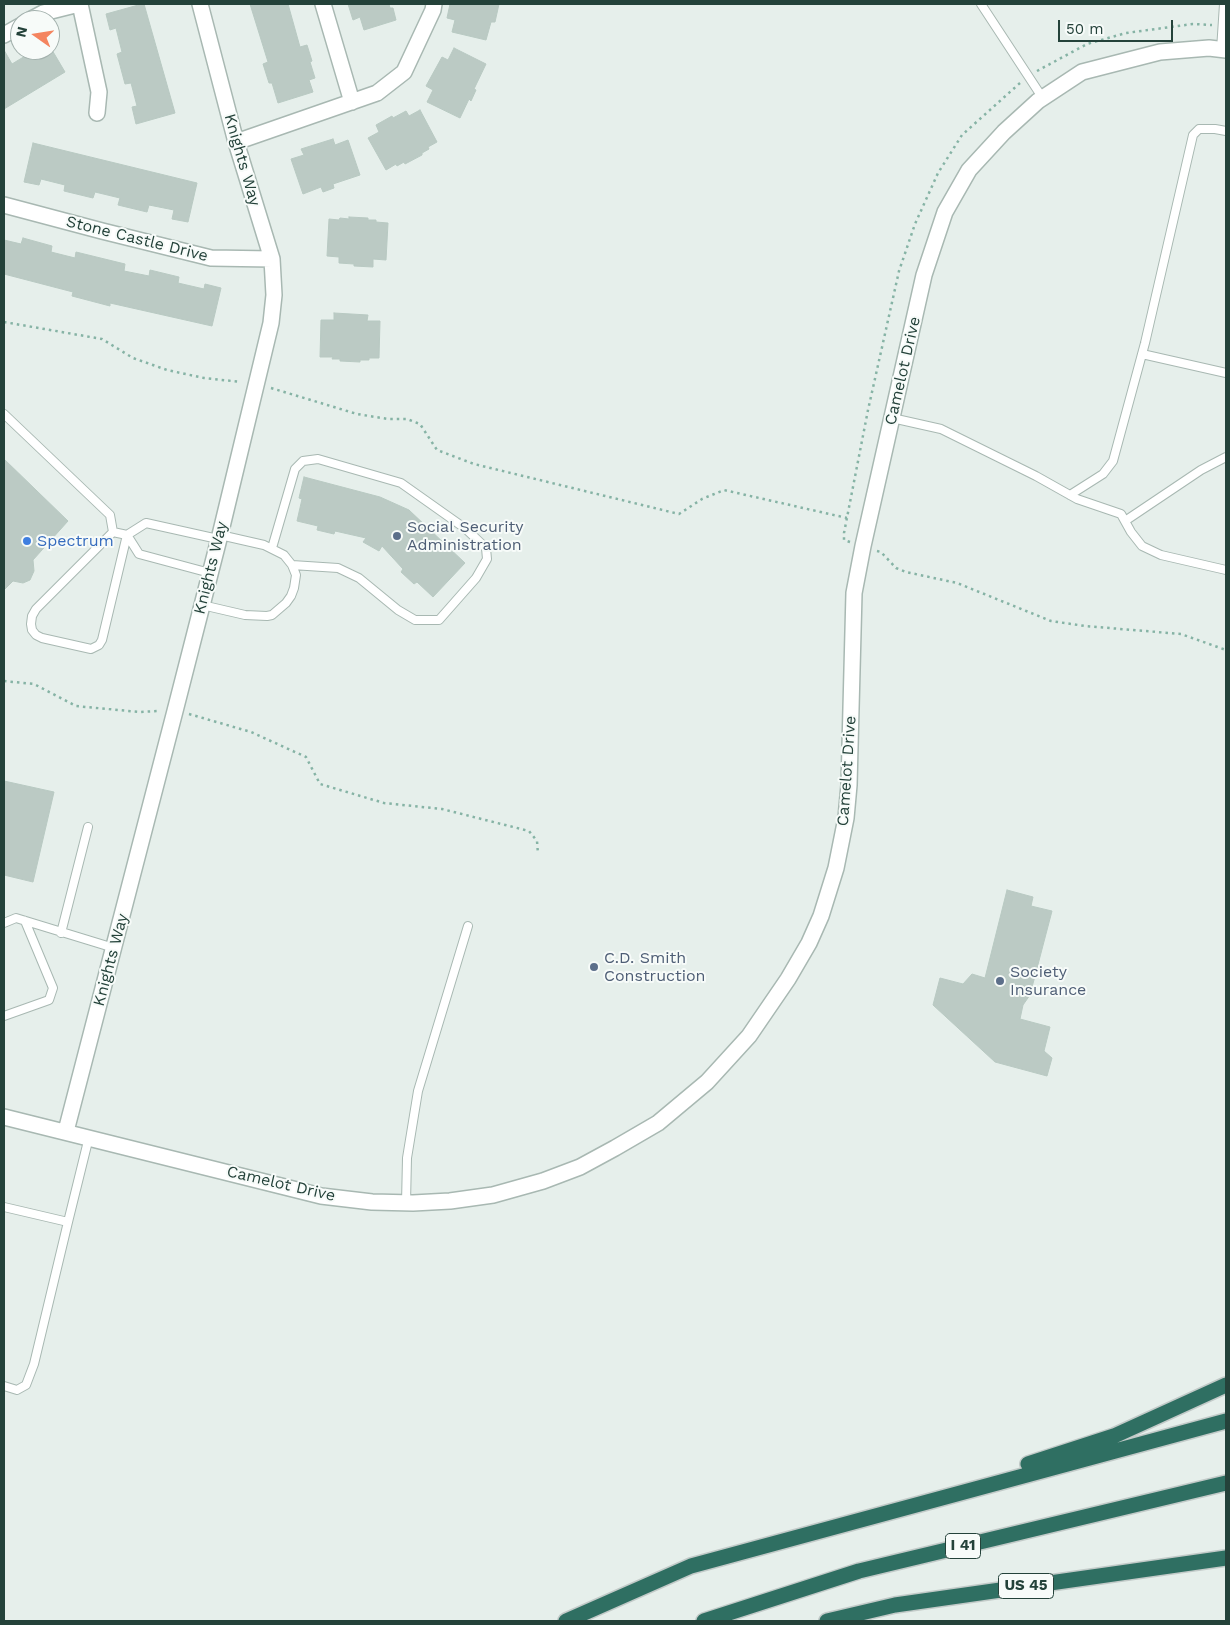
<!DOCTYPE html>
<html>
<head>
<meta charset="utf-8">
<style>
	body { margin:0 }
	#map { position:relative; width:1230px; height:1625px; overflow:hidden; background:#e6efeb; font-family:"Work Sans",sans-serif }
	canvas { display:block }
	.frame { position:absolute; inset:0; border:5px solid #24423a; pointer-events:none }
	.north { position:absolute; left:10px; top:10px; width:50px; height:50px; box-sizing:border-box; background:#f7fbf9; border:1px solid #a3b1ad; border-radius:50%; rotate:283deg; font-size:14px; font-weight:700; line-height:20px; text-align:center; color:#24423a }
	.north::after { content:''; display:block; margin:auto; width:18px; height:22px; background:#f4845f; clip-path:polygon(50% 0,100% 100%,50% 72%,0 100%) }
	.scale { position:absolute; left:1058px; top:20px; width:115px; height:22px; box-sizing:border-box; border:2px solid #24423a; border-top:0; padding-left:6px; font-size:15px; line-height:18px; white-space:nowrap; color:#24423a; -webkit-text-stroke:4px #f7fbf9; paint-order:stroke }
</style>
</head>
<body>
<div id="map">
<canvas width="1230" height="1625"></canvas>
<div class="frame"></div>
<div class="north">N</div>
<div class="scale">50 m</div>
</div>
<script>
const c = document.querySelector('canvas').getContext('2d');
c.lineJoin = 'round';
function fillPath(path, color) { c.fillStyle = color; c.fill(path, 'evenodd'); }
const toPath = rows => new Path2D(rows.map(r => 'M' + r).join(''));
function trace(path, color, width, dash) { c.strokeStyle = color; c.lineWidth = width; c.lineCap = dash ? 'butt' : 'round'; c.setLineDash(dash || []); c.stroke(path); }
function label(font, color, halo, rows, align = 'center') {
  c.font = font + ' "Work Sans",sans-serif'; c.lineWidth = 4; c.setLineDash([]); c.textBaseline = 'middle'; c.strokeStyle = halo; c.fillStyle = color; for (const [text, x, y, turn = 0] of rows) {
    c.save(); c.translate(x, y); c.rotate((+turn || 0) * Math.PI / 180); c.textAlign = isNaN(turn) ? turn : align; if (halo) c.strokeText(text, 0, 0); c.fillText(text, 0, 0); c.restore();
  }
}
const building = toPath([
	[142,4,144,4,175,113,136,124,132,107,137,106,131,83,125,84,117,54,122,52,116,28,110,30,106,14,142,4],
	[250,4,288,4,300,47,307,45,312,61,310,62,315,78,309,80,313,92,278,103,272,83,269,83,263,64,268,62,250,4],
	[348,4,389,4,390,8,393,8,396,20,364,30,360,17,353,20,348,4],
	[450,4,499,4,495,22,491,22,486,40,452,32,455,20,447,18,450,4],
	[454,48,486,64,474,89,476,90,471,101,469,99,460,118,427,102,433,90,426,86,442,57,448,60,454,48],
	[4,50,12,64,35,50,52,50,65,72,4,109,4,50],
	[420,110,437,142,428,147,429,149,422,153,422,155,405,164,404,162,397,166,396,164,386,170,368,138,379,132,376,125,392,116,393,118,406,111,409,116,420,110],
	[333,139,335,145,348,140,360,175,333,184,334,188,323,192,321,187,303,194,291,159,304,155,301,149,333,139],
	[33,143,197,183,188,222,172,219,174,210,149,205,147,212,118,205,120,198,95,192,93,198,64,191,65,185,41,179,39,185,24,182,33,143],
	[349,217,368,218,368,220,376,220,376,222,388,223,386,260,373,259,373,267,354,266,354,264,339,263,339,257,327,256,329,219,339,220,340,218,349,219,349,217],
	[23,238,52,246,51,252,75,258,76,252,125,264,124,271,149,276,150,270,179,277,178,283,204,289,205,284,221,288,212,326,110,303,110,306,72,296,73,292,4,274,4,240,21,244,23,238],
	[334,313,368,315,367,321,380,321,379,358,369,358,369,360,360,360,360,362,340,361,340,359,332,359,333,357,320,357,321,320,334,320,334,313],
	[4,459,68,521,33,560,34,571,30,580,23,583,13,581,4,590,4,459],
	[304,477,380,497,409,510,465,563,433,597,417,582,414,584,401,572,403,569,382,546,379,551,363,542,366,538,335,531,334,534,317,530,318,526,297,521,302,499,299,498,304,477],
	[4,781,54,792,33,882,4,875,4,781],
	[1007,890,1033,897,1031,906,1052,911,1030,995,1023,1005,1020,1019,1050,1027,1044,1051,1052,1058,1047,1076,995,1062,933,1005,940,978,963,984,972,974,985,978,1007,890]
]);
fillPath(building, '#bbcac4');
trace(building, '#b8c9c2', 1);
const service = toPath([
	[981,4,1042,97],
	[1221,50,1224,4],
	[1142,354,1226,373],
	[4,414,110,515,113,532,36,609,32,616,31,624,32,630,36,635,42,638,91,649,99,645,102,640,127,535,113,532],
	[892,418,941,429,1036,476,1077,499,1121,514,1131,532,1142,546,1161,555,1226,570],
	[1070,495,1103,474,1113,461,1145,343,1193,135,1199,129,1215,129,1226,131],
	[1125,521,1201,470,1226,457],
	[272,548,295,469,303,461,318,459,401,483,466,529,486,548,487,559,476,578,439,620,415,620,398,610,359,578,338,568,292,565],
	[210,573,139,554,127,535,146,523,218,539],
	[202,605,245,615,267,616,272,615,286,603,291,596,294,588,296,575,292,565,284,555,264,545,220,535],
	[4,923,16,918,114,948],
	[61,933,88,827],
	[4,1016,49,1000,53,988,25,921],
	[406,1203,407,1158,418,1091,468,926],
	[4,1207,68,1222,89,1137],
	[4,1386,17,1390,26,1385,34,1364,68,1222]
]);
const minor = toPath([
	[80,4,99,92,97,113],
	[323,4,352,102],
	[30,20,43,13,79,4],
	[4,35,20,26],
	[236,142,377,93,404,72,433,10,434,4],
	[4,205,102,231,211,258,272,259],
	[4,1117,321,1196,372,1202,413,1203,450,1201,493,1195,543,1181,580,1167,615,1148,658,1123,707,1082,749,1036,788,979,809,943,821,916,836,868,846,818,849,785,854,593,863,546,924,275,945,212,969,170,1004,132,1038,101,1082,72,1160,52,1209,48,1226,50],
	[66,1131,175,711,220,535,271,323,274,295,272,259,236,142,200,4]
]);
const motorway = toPath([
	[1028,1464,1114,1436,1226,1385],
	[566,1621,691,1566,1226,1421],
	[704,1621,859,1571,1226,1483],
	[827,1621,895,1605,1226,1558]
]);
trace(service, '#a8b8b2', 10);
trace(minor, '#a8b8b2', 18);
trace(motorway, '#c2cac8', 18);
trace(toPath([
	[1037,71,1087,44,1126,33,1193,24,1212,25],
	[4,322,102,339,133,358,167,370,204,378,241,382],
	[271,388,357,414,388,419,407,419,420,424,437,450,474,464,679,514,702,499,724,490,847,518],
	[850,542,844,540,844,533,868,410,899,271,915,224,938,173,962,135,1020,83],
	[877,551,881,552,896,568,906,572,957,583,1051,621,1085,626,1181,634,1226,650],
	[4,681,34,684,76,706,139,712,159,711],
	[189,714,251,732,306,757,320,784,384,803,442,809,529,831,537,841,538,854]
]), '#86b3a5', 2.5, [2.5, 4]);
trace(service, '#fff', 8);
trace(minor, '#fff', 15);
trace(motorway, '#2f6f62', 15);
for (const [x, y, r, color] of [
	[397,536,5,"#5c6f8a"],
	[27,541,5,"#3f7fe0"],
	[594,967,5,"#5c6f8a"],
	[1000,981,5,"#5c6f8a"]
]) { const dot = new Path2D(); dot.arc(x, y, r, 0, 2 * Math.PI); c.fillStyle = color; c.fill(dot); trace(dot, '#f7fbf9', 2); }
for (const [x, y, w] of [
	[963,1546,35],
	[1026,1586,55]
]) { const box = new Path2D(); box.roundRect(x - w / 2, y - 12.5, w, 25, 4); c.fillStyle = '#f7fbf9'; c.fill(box); trace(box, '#24423a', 1); }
label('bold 15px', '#24423a', null, [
	["I 41",963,1546],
	["US 45",1026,1586]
]);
label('16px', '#24423a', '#f7fbf9', [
	["Knights Way",242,160,74],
	["Stone Castle Drive",137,239,14],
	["Camelot Drive",903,371,-77],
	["Knights Way",211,568,-76],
	["Camelot Drive",847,771,-86],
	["Knights Way",111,960,-75],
	["Camelot Drive",281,1184,13]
]);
label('16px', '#4e5e75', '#f7fbf9', [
	["Social Security",407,527],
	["Administration",407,545],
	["C.D. Smith",604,958],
	["Construction",604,976],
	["Society",1010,972],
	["Insurance",1010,990]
], 'left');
label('16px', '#366cbe', '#f7fbf9', [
	["Spectrum",37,541]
], 'left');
</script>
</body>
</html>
